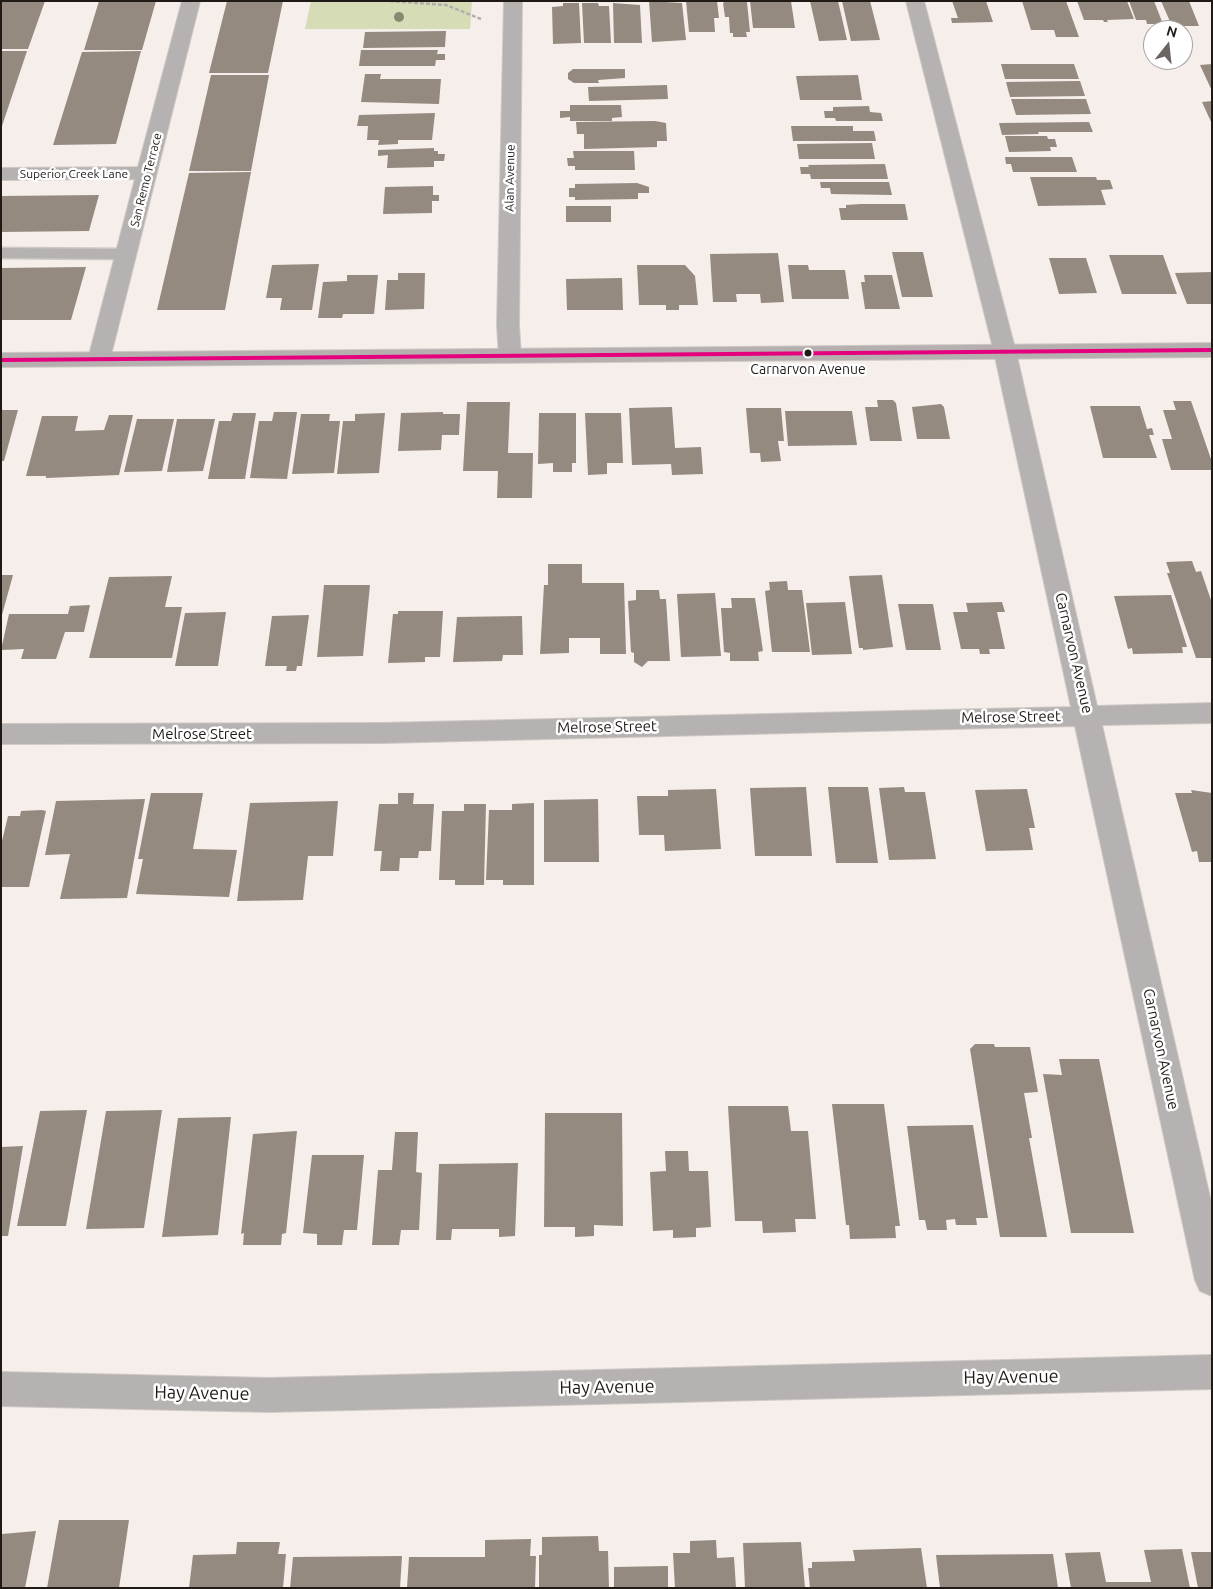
<!DOCTYPE html>
<html>
<head>
<meta charset="utf-8">
<style>
	body { margin:0 }
	#map { position:relative; width:1213px; height:1589px; overflow:hidden; background:#f6eeea; font-family:Ubuntu,sans-serif }
	canvas { display:block }
	.frame { position:absolute; inset:0; border:2px solid #201a17; pointer-events:none }
	.north { position:absolute; left:1143px; top:20px; width:50px; height:50px; box-sizing:border-box; background:#fff; border:1px solid #a6a3a2; border-radius:50%; rotate:16deg; font-size:14px; font-weight:700; line-height:20px; text-align:center; color:#201a17 }
	.north::after { content:''; display:block; margin:auto; width:18px; height:22px; background:#6b6461; clip-path:polygon(50% 0,100% 100%,50% 72%,0 100%) }
</style>
</head>
<body>
<div id="map">
<canvas width="1213" height="1589"></canvas>
<div class="frame"></div>
<div class="north">N</div>
</div>
<script>
const c = document.querySelector('canvas').getContext('2d');
c.lineJoin = 'round';
function fillPath(path, color) { c.fillStyle = color; c.fill(path, 'evenodd'); }
const toPath = rows => new Path2D(rows.map(r => 'M' + r).join(''));
function trace(path, color, width, dash) { c.strokeStyle = color; c.lineWidth = width; c.lineCap = dash ? 'butt' : 'round'; c.setLineDash(dash || []); c.stroke(path); }
function label(font, color, halo, rows, align = 'center') {
  c.font = font + ' Ubuntu,sans-serif'; c.lineWidth = 5; c.setLineDash([]); c.textBaseline = 'middle'; c.strokeStyle = halo; c.fillStyle = color; for (const [text, x, y, turn = 0] of rows) {
    c.save(); c.translate(x, y); c.rotate((+turn || 0) * Math.PI / 180); c.textAlign = isNaN(turn) ? turn : align; if (halo) c.strokeText(text, 0, 0); c.fillText(text, 0, 0); c.restore();
  }
}
fillPath(toPath([
	[311,1,472,1,470,29,305,29]
]), '#d5dcb6');
fillPath(toPath([
	[1,1,45,1,28,49,1,49],
	[99,1,156,1,142,50,84,50],
	[227,1,283,1,268,73,209,73],
	[649,1,682,3,686,40,652,42],
	[686,1,717,1,719,18,714,18,715,32,689,32],
	[726,1,747,2,750,32,746,32,747,37,733,37,733,33,730,33,729,17,725,17,723,3],
	[750,1,791,1,795,28,753,28],
	[810,1,838,1,847,40,819,41],
	[842,1,870,1,880,40,851,41],
	[952,1,986,1,993,22,952,23,951,18,958,18],
	[1022,1,1066,1,1079,37,1056,37,1054,30,1031,30],
	[1077,1,1127,1,1134,19,1107,20,1108,22,1104,22,1103,20,1084,20],
	[1129,1,1154,1,1163,24,1147,24,1146,20,1136,20],
	[1161,1,1189,1,1199,26,1172,26],
	[563,3,579,3,581,43,553,44,552,7,563,6],
	[582,3,598,3,599,6,609,6,611,43,584,43],
	[613,3,640,5,642,43,614,43],
	[446,31,445,47,363,48,365,32],
	[361,50,438,50,437,54,445,54,445,60,436,60,435,66,359,66],
	[1,51,27,51,2,126,1,126],
	[141,51,116,144,53,145,82,52],
	[1001,64,1074,64,1079,79,1005,79],
	[1212,64,1212,91,1200,65],
	[573,69,625,69,625,78,598,80,599,83,574,83,568,79,568,73],
	[365,74,381,74,380,79,441,79,439,104,361,102],
	[211,75,269,75,251,171,189,171],
	[858,75,862,100,800,100,796,76],
	[1080,81,1085,96,1010,97,1006,82],
	[667,85,668,99,589,101,588,87],
	[1011,99,1086,99,1091,114,1016,115],
	[1212,101,1212,124,1202,102],
	[570,105,621,105,622,117,612,118,612,121,570,121,570,117,560,118,560,111,570,111],
	[869,106,870,112,881,113,883,121,836,121,835,118,825,118,824,111,833,111,833,107],
	[435,113,432,140,398,140,398,144,378,145,379,140,367,140,368,126,357,126,359,115],
	[655,121,666,123,667,141,657,141,657,147,584,149,584,134,577,134,576,122],
	[1089,122,1093,132,1038,132,1039,134,1002,135,999,123],
	[791,126,853,126,853,131,874,131,876,141,793,141],
	[1005,136,1047,136,1048,139,1055,139,1057,147,1050,147,1051,151,1009,152],
	[872,143,875,159,799,159,797,144],
	[434,148,434,151,438,151,438,154,445,154,444,161,434,161,434,167,387,168,388,155,378,156,378,150],
	[573,151,634,151,635,170,575,170,575,166,568,166,567,158,574,158],
	[1005,157,1072,157,1077,172,1013,172,1011,164,1006,164],
	[885,164,888,179,811,179,810,174,801,174,800,167,809,167,808,165],
	[251,172,225,310,157,310,189,173],
	[1030,177,1096,177,1097,180,1110,180,1113,189,1101,190,1106,205,1038,206],
	[820,182,889,182,892,195,831,194,830,188,821,188],
	[637,183,649,187,649,193,638,193,638,199,575,200,575,197,569,197,569,188,575,188,575,184],
	[433,186,433,195,439,195,439,201,432,201,432,213,383,214,385,187],
	[99,195,89,231,1,232,1,196],
	[861,204,905,204,908,220,841,220,839,208,846,208,846,205],
	[566,206,611,206,611,222,566,222],
	[892,252,923,252,933,297,902,297],
	[778,253,784,302,761,303,760,294,736,294,737,302,713,302,710,254],
	[1109,255,1163,255,1177,294,1122,294],
	[1049,258,1086,258,1097,293,1059,294],
	[319,264,312,310,280,310,282,298,266,298,272,265],
	[637,265,685,265,695,276,698,305,679,305,679,310,666,310,666,305,639,305],
	[788,265,808,265,809,270,845,270,849,299,792,299],
	[86,267,71,320,1,320,1,268],
	[1212,272,1212,304,1187,304,1175,273],
	[398,273,425,273,424,309,385,310,387,280,398,280],
	[347,275,378,275,374,314,343,314,342,318,318,318,323,282,347,281],
	[864,275,892,275,900,309,865,309,861,282,865,282],
	[622,278,623,310,567,310,566,279],
	[877,400,893,400,896,403,902,441,870,441,865,407,878,407],
	[1173,401,1191,401,1212,462,1212,470,1171,470,1162,439,1172,439,1163,410,1176,410],
	[467,402,510,402,508,453,533,453,532,498,497,498,498,471,463,471],
	[941,404,944,407,950,439,917,439,912,407],
	[1090,406,1140,406,1147,429,1152,428,1154,435,1149,435,1157,458,1103,458],
	[672,407,675,448,701,447,703,474,672,475,671,464,632,465,629,408],
	[746,408,781,408,784,441,778,441,781,461,761,462,760,453,750,453],
	[1,410,18,410,4,461,1,461],
	[785,411,852,411,857,445,788,446],
	[274,412,297,412,287,479,250,478,259,421,272,421],
	[443,412,443,414,460,414,459,435,442,435,441,450,398,451,401,413],
	[233,413,256,413,245,479,208,479,219,421,231,421],
	[385,413,379,473,337,474,343,421,355,421,355,414],
	[539,413,576,413,576,463,572,463,572,472,553,472,553,463,538,464],
	[585,413,621,413,623,463,607,463,607,474,588,475],
	[301,414,330,414,329,421,340,421,334,473,292,474],
	[109,415,133,415,119,475,46,478,46,476,26,476,42,416,78,416,75,431,104,430],
	[137,419,174,419,162,471,124,472],
	[177,419,215,419,203,471,167,472],
	[1192,561,1196,572,1201,571,1212,603,1212,658,1196,658,1167,573,1170,573,1166,562],
	[548,564,582,564,582,583,624,583,626,654,600,654,600,638,569,638,569,653,540,654,544,585,548,585],
	[1,575,13,575,2,615,1,615],
	[882,575,893,647,863,650,863,648,859,648,849,576],
	[172,576,165,607,182,607,172,658,89,658,109,577],
	[787,581,788,590,802,590,810,652,772,652,765,591,770,590,769,582],
	[324,585,370,585,363,656,317,657],
	[636,590,659,590,660,599,666,599,670,661,648,661,642,667,634,662,634,653,631,652,628,601,636,600],
	[715,593,721,656,681,657,677,594],
	[1171,595,1187,647,1182,647,1183,653,1133,654,1132,648,1128,649,1114,596],
	[731,598,755,598,763,651,758,652,759,661,730,661,730,653,724,652,721,608,732,608],
	[845,602,852,654,812,655,806,603],
	[1002,602,1005,612,997,612,1005,649,989,649,990,654,980,654,979,649,961,649,953,612,968,612,966,603],
	[898,604,933,604,941,650,906,650],
	[90,605,84,632,65,632,56,659,21,659,24,649,1,650,9,614,68,614,70,606],
	[398,611,443,611,440,657,425,657,425,662,388,663,393,614,398,614],
	[226,612,218,666,175,666,185,613],
	[309,615,302,666,297,666,296,671,286,671,287,666,265,666,272,616],
	[522,616,523,655,503,655,502,661,453,662,457,617],
	[806,787,812,856,755,856,750,788],
	[828,787,868,787,878,863,836,863],
	[904,787,905,792,925,792,936,859,889,860,879,788],
	[716,789,721,849,665,851,664,835,639,835,637,796,668,796,668,790],
	[1027,789,1035,828,1029,828,1033,850,986,851,975,790],
	[1191,790,1212,793,1212,862,1199,862,1197,851,1192,852,1175,793,1192,793],
	[151,793,203,793,193,849,237,850,229,897,136,894,143,859,138,859],
	[398,793,414,793,413,804,434,804,431,851,419,851,418,858,400,858,399,871,380,871,382,851,374,851,379,804,398,804],
	[145,799,127,898,60,899,70,854,45,855,56,801],
	[598,799,599,862,544,862,544,800],
	[338,801,333,856,308,856,303,900,237,901,250,803],
	[534,803,534,885,503,885,503,880,486,880,489,810,512,810,512,804],
	[464,804,486,804,484,885,455,885,455,880,439,880,442,811,464,811],
	[42,810,46,811,29,887,1,887,1,845,8,816,20,816,21,811],
	[975,1044,994,1044,995,1047,1030,1047,1038,1092,1024,1093,1032,1138,1029,1138,1047,1237,1000,1237,970,1049],
	[1059,1059,1099,1059,1134,1233,1071,1233,1043,1074,1062,1075],
	[832,1104,884,1104,900,1226,895,1226,896,1238,850,1239,849,1225,846,1225],
	[728,1106,788,1106,791,1131,808,1131,816,1219,795,1219,796,1232,763,1233,762,1221,735,1221],
	[87,1110,66,1226,17,1226,40,1111],
	[162,1110,144,1228,86,1229,106,1111],
	[545,1113,622,1113,623,1226,594,1225,594,1236,575,1237,575,1227,544,1227],
	[231,1117,218,1235,162,1237,178,1118],
	[971,1125,973,1125,988,1218,976,1218,977,1225,956,1225,955,1219,946,1220,947,1230,927,1230,925,1220,919,1220,907,1126],
	[297,1131,286,1233,282,1234,281,1245,243,1245,244,1233,241,1234,253,1134],
	[395,1132,418,1132,416,1172,422,1173,419,1230,401,1230,399,1245,372,1245,378,1170,392,1170],
	[23,1146,8,1236,1,1236,1,1147],
	[665,1151,688,1151,689,1171,708,1171,711,1227,696,1228,696,1237,673,1238,673,1230,653,1231,650,1172,666,1171],
	[312,1155,364,1155,357,1230,344,1230,342,1245,317,1245,317,1234,303,1233],
	[518,1163,515,1236,499,1237,499,1229,452,1229,451,1240,436,1240,439,1164],
	[59,1520,129,1520,119,1588,47,1588],
	[36,1531,25,1588,1,1588,2,1534],
	[598,1536,599,1551,608,1551,609,1588,539,1588,539,1555,542,1555,542,1537],
	[531,1539,530,1556,536,1556,535,1588,472,1588,472,1582,472,1588,407,1588,409,1557,485,1557,485,1540],
	[716,1540,717,1558,734,1557,736,1588,675,1588,673,1553,690,1553,690,1541],
	[237,1542,280,1542,278,1554,286,1554,283,1588,189,1588,193,1555,236,1554],
	[801,1542,805,1588,745,1588,743,1543],
	[921,1548,927,1588,810,1588,808,1568,812,1568,812,1562,855,1561,853,1550],
	[1182,1549,1190,1588,1071,1588,1065,1553,1100,1552,1106,1582,1151,1582,1144,1550],
	[1191,1552,1212,1552,1212,1588,1198,1588],
	[1053,1554,1058,1588,940,1588,936,1555],
	[402,1556,400,1588,290,1588,293,1557],
	[668,1566,668,1588,614,1588,614,1567]
]), '#958a7f');
const lane = toPath([
	[1,248,126,249,132,250,135,254,132,258,126,259,1,258,1,248]
]);
const street = toPath([
	[182,1,200,1,110,359,107,364,99,366,91,364,88,359,135,179,1,180,1,168,138,167,182,1],
	[504,1,522,1,519,325,521,356,518,361,510,363,502,361,499,356,497,325,504,1],
	[906,1,924,1,1016,352,1097,706,1212,703,1212,723,1102,725,1212,1206,1212,1296,1200,1291,1195,1280,1075,726,382,743,1,744,1,724,382,723,1071,707,994,352,906,1],
	[1212,1355,1212,1389,269,1412,1,1406,1,1372,269,1378,1212,1355]
]);
const secondary = toPath([
	[1212,343,1212,357,1,367,1,353,1212,343]
]);
trace(lane, '#cfc9c5', 3);
trace(street, '#cfc9c5', 2);
trace(secondary, '#cfc9c5', 2);
trace(toPath([
	[390,1,446,5,481,19]
]), '#b2aeae', 2.5, [4, 2]);
fillPath(lane, '#b5b2b1');
fillPath(street, '#b5b2b1');
fillPath(secondary, '#b5b0af');
trace(toPath([
	[1,360,1212,350]
]), '#e5007d', 4);
c.fillStyle = '#878971';
for (const [x, y] of [
	[399,17]
]) { c.beginPath(); c.arc(x, y, 5, 0, 2 * Math.PI); c.fill(); }
for (const [x, y, r, color] of [
	[808,353,4.5,"#201a17"]
]) { const dot = new Path2D(); dot.arc(x, y, r, 0, 2 * Math.PI); c.fillStyle = color; c.fill(dot); trace(dot, '#fff', 2); }
label('12px', '#201a17', '#fff', [
	["Superior Creek Lane",74,174],
	["Alan Avenue",510,178,-89],
	["San Remo Terrace",146,180,-76]
]);
label('14px', '#201a17', '#fff', [
	["Carnarvon Avenue",808,369]
]);
label('15px', '#201a17', '#fff', [
	["Carnarvon Avenue",1074,653,77],
	["Melrose Street",1011,717,-1],
	["Melrose Street",607,727,-1],
	["Melrose Street",202,734],
	["Carnarvon Avenue",1161,1049,78]
]);
label('18px', '#201a17', '#fff', [
	["Hay Avenue",1011,1377,-1],
	["Hay Avenue",607,1387,-1],
	["Hay Avenue",202,1393,1]
]);
</script>
</body>
</html>
